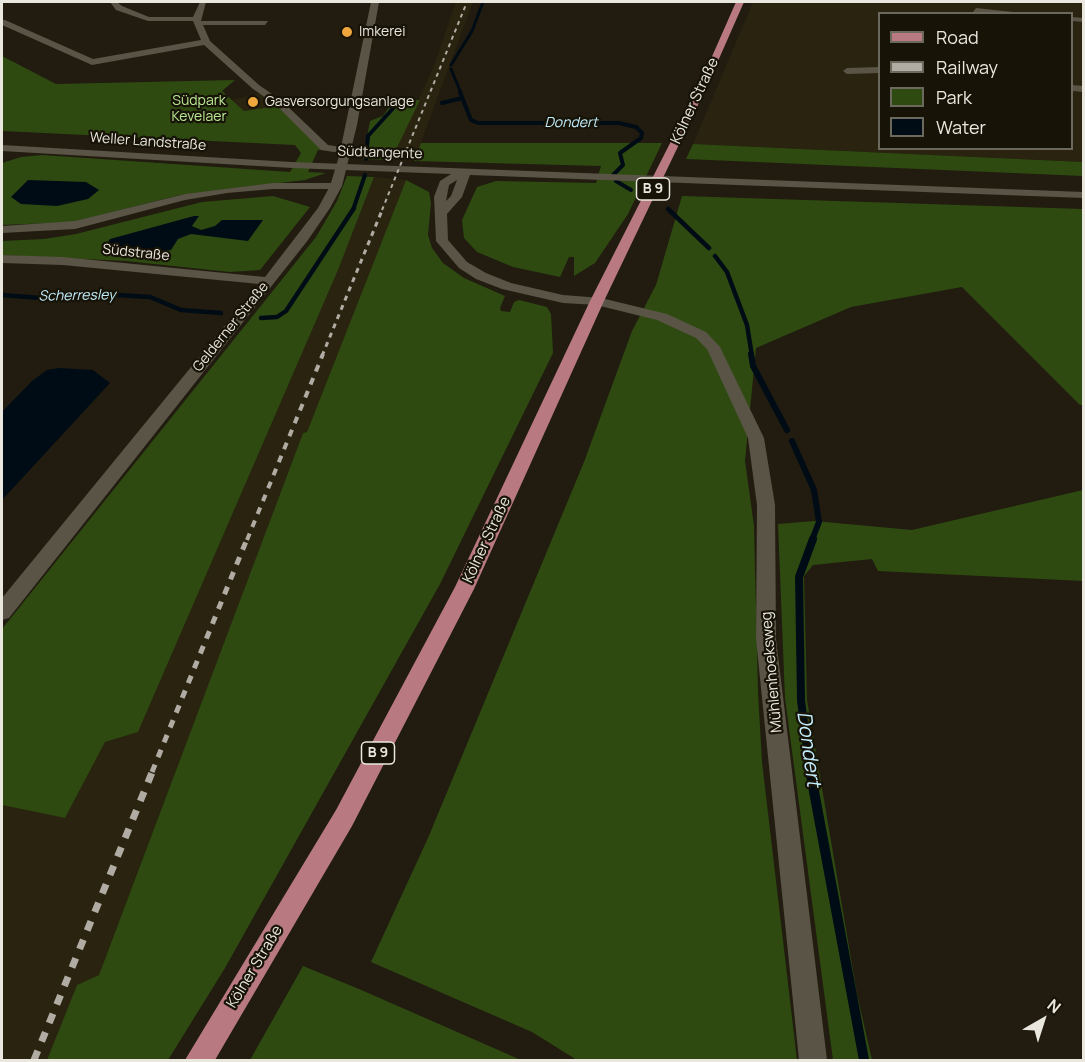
<!DOCTYPE html>
<html>
<head>
<meta charset="utf-8">
<style>
	body { margin:0 }
	#map { position:relative; width:1085px; height:1062px; overflow:hidden; background:#211c0f; font-family:Manrope,sans-serif }
	canvas { display:block }
	.frame { position:absolute; inset:0; border:3px solid #eae7df; pointer-events:none }
	.legend { position:absolute; left:878px; top:12px; width:195px; height:138px; box-sizing:border-box; background:#171307; border:2px solid #6b685d; margin:0; padding:8px 10px; list-style:none; font-size:18px; color:#eae7df }
	.legend li { display:flex; align-items:center; gap:12px; height:30px }
	.legend b { width:30px; border:2px solid #6b685d }
	.north { position:absolute; left:1013px; top:990px; width:60px; height:60px; -webkit-text-stroke:4px #171307; paint-order:stroke; rotate:39deg; font-size:16px; font-weight:700; line-height:24px; text-align:center; color:#eae7df }
	.north::after { content:''; display:block; margin:auto; width:21px; height:27px; background:#eae7df; clip-path:polygon(50% 0,100% 100%,50% 72%,0 100%) }
</style>
</head>
<body>
<div id="map">
<canvas width="1085" height="1062"></canvas>
<div class="frame"></div>
<ul class="legend">
<li><b style="height:8px;background:#b87a80"></b>Road</li>
<li><b style="height:8px;background:#b0aca3"></b>Railway</li>
<li><b style="height:16px;background:#2e4a11"></b>Park</li>
<li><b style="height:16px;background:#000c15"></b>Water</li>
</ul>
<div class="north">N</div>
</div>
<script>
const c = document.querySelector('canvas').getContext('2d');
c.lineJoin = 'round';
function fillPath(path, color) { c.fillStyle = color; c.fill(path, 'evenodd'); }
const toPath = rows => new Path2D(rows.map(r => 'M' + r).join(''));
function trace(path, color, width, dash) { c.strokeStyle = color; c.lineWidth = width; c.lineCap = dash ? 'butt' : 'round'; c.setLineDash(dash || []); c.stroke(path); }
function label(font, color, halo, rows, align = 'center') {
  c.font = font + ' Manrope,sans-serif'; c.lineWidth = 4.5; c.setLineDash([]); c.textBaseline = 'middle'; c.strokeStyle = halo; c.fillStyle = color; for (const [text, x, y, turn = 0] of rows) {
    c.save(); c.translate(x, y); c.rotate((+turn || 0) * Math.PI / 180); c.textAlign = isNaN(turn) ? turn : align; if (halo) c.strokeText(text, 0, 0); c.fillText(text, 0, 0); c.restore();
  }
}
fillPath(toPath([
	[456,2,473,2,414,161,391,160,433,68],
	[753,2,1083,2,1083,162,693,144],
	[880,14,1072,14,1072,148,880,148],
	[261,93,277,106,244,111,232,100],
	[374,177,406,180,307,432,303,433,99,975,77,985,47,1060,2,1060,2,805,65,818,105,742,138,732,338,270]
]), '#2a230f');
fillPath(toPath([
	[2,56,56,84,235,80,222,91,244,111,277,106,324,150,318,150,308,172,326,173,305,180,180,195,73,222,2,225,2,163,21,157,42,155,290,172,301,153,295,145,2,131],
	[420,100,391,160,363,159,370,121,383,116,391,104,398,101],
	[421,143,662,143,628,214,595,263,574,276,574,257,569,257,560,277,513,267,477,252,464,238,462,220,477,187,496,181,596,183,601,166,414,161],
	[693,144,1083,162,1083,176,686,159],
	[347,176,374,177,338,270,138,732,105,742,65,818,2,805,2,629,316,237,337,201],
	[406,180,429,192,431,203,428,235,432,248,443,263,464,278,505,296,500,308,501,311,510,312,514,302,519,300,547,307,551,314,553,353,440,584,225,968,168,1060,47,1060,77,985,99,975,303,433,307,432],
	[273,196,310,207,260,270,230,272,126,261,2,255,2,241,44,239,76,234,202,202],
	[682,196,1083,209,1083,405,1080,405,962,287,851,307,756,348,745,461,754,526,758,693,762,762,797,1060,577,1060,532,1032,371,962,428,838,584,462,632,331,656,285],
	[1083,490,1083,581,878,571,872,559,813,565,804,576,807,700,857,994,872,1060,833,1060,785,698,778,524,814,521,912,530],
	[303,966,359,989,521,1060,250,1060]
]), '#2e4a11');
fillPath(toPath([
	[28,180,86,182,99,190,88,199,57,206,21,204,11,197],
	[194,216,199,216,192,226,201,230,215,226,222,220,263,220,248,241,191,234,178,239,171,250,166,251,105,246,110,239],
	[59,368,93,370,110,383,2,500,2,412,32,381,47,370]
]), '#000c15');
trace(toPath([
	[451,65,472,31,483,2],
	[451,69,461,93]
]), '#000c15', 3);
trace(toPath([
	[460,92,471,120,478,123,619,123,636,127,642,133,641,138,620,153,623,165,613,175,616,181,631,190],
	[442,103,462,98],
	[366,159,368,136,396,105,411,102],
	[353,210,365,175]
]), '#000c15', 4);
trace(toPath([
	[668,209,709,248],
	[715,256,727,272,747,325,752,356],
	[2,295,54,299,99,294,150,297,181,310,221,313],
	[261,318,277,317,286,311,354,208]
]), '#000c15', 4.5);
trace(toPath([
	[751,354,753,366,787,430],
	[792,441,814,490,819,522,812,540]
]), '#000c15', 6);
trace(toPath([
	[810,772,801,700,799,577,813,539]
]), '#000c15', 8);
trace(toPath([
	[810,770,864,1060]
]), '#000c15', 10);
fillPath(toPath([
	[110,2,117,2,122,6,149,17,193,17,200,2,206,2,201,21,268,21,265,25,203,25,210,41,259,85,282,101,328,145,341,147,371,2,379,2,357,125,342,186,330,208,308,240,9,618,2,620,2,598,259,284,63,265,2,263,2,255,63,257,265,277,318,208,330,186,340,153,321,150,276,105,253,89,204,45,92,65,2,25,2,20,5,20,93,59,201,40,193,21,148,21,116,10,110,2],
	[976,8,1013,12,1016,14,973,12,976,8],
	[1072,17,1084,18,1084,22,1072,21,1072,17],
	[880,67,880,73,847,74,843,71,847,68,880,67],
	[1072,85,1084,86,1084,92,1072,91,1072,85],
	[597,297,667,314,706,332,720,347,764,438,775,505,776,639,827,1060,799,1060,756,639,757,505,748,438,707,349,696,338,657,320,592,304,592,298,597,297]
]), '#595445');
fillPath(toPath([
	[2,145,292,162,1084,192,1084,198,470,175,462,197,447,214,448,240,467,262,486,273,511,283,563,295,602,298,602,304,597,305,563,303,502,289,476,279,459,268,436,241,434,197,440,181,451,174,292,168,2,151,2,145],
	[457,180,451,196,446,201,449,185,457,180],
	[273,183,336,183,342,186,336,189,273,189,227,193,185,200,75,229,2,233,2,226,75,221,185,194,273,183]
]), '#595445');
fillPath(toPath([
	[736,2,744,2,707,86,604,301,474,589,352,826,215,1060,185,1060,336,810,455,587,590,301,699,86,736,2]
]), '#b87a80');
trace(toPath([
	[382,210,467,2]
]), '#b0aca3', 2, [4, 4]);
trace(toPath([
	[322,356,383,208]
]), '#b0aca3', 3, [5, 5]);
trace(toPath([
	[247,540,323,354]
]), '#b0aca3', 4, [7, 7]);
trace(toPath([
	[152,772,247,539]
]), '#b0aca3', 5, [8, 8]);
trace(toPath([
	[34,1060,153,770]
]), '#b0aca3', 7, [10, 10]);
for (const [x, y, r, color] of [
	[347,32,6,"#efa73d"],
	[253,102,6,"#efa73d"]
]) { const dot = new Path2D(); dot.arc(x, y, r, 0, 2 * Math.PI); c.fillStyle = color; c.fill(dot); trace(dot, '#171307', 2); }
label('14px', '#eae7df', '#171307', [
	["Imkerei",359,32],
	["Gasversorgungsanlage",265,102]
], 'left');
label('14px', '#bae994', '#171307', [
	["Südpark",199,101],
	["Kevelaer",199,117]
]);
label('italic 14px', '#c2edfd', '#171307', [
	["Dondert",571,123],
	["Scherresley",77,296,-1]
]);
label('14px', '#eae7df', '#171307', [
	["Weller Landstraße",148,142,4],
	["Südtangente",380,153,2],
	["Südstraße",136,253,6],
	["Gelderner Straße",231,327,-51]
]);
for (const [x, y, w] of [
	[653,189,33],
	[378,753,33]
]) { const box = new Path2D(); box.roundRect(x - w / 2, y - 11, w, 22, 4.5); c.fillStyle = '#171307'; c.fill(box); trace(box, '#eae7df', 1.5); }
label('bold 14px', '#eae7df', null, [
	["B 9",653,189],
	["B 9",378,753]
]);
label('15px', '#eae7df', '#171307', [
	["Kölner Straße",695,101,-65],
	["Kölner Straße",487,540,-65],
	["Mühlenhoeksweg",772,672,-95],
	["Kölner Straße",255,967,-59]
]);
label('italic 20px', '#c2edfd', '#171307', [
	["Dondert",808,749,82]
]);
</script>
</body>
</html>
